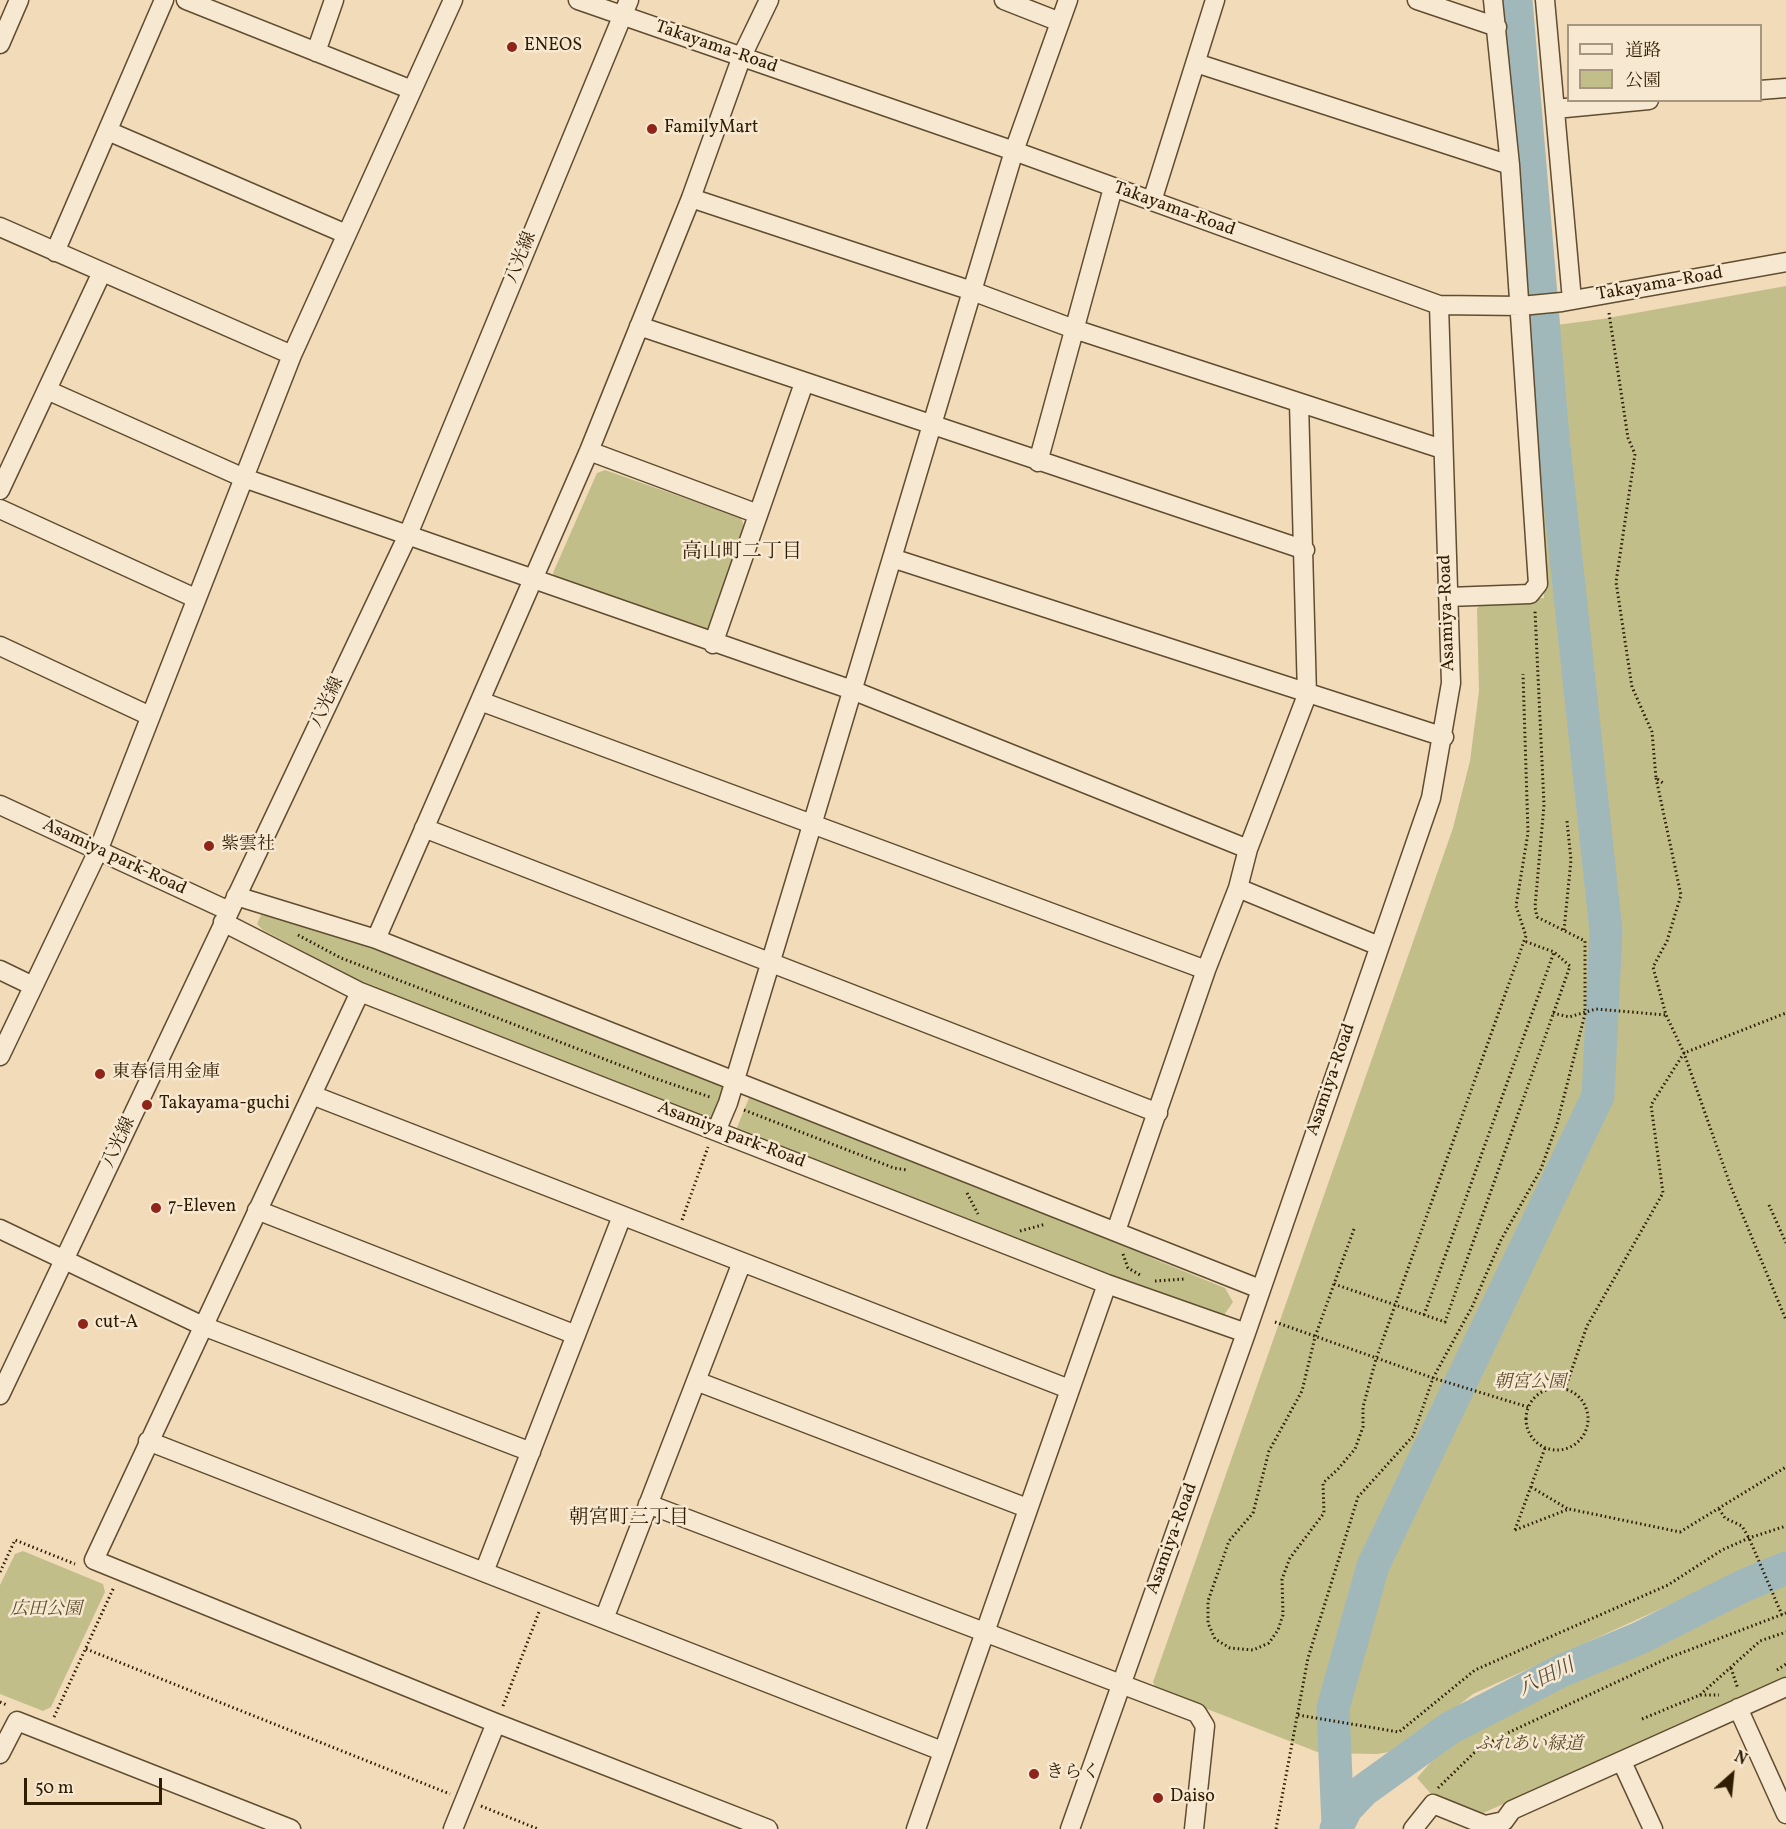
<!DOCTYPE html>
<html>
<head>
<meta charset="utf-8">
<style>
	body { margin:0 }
	#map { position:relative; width:1786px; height:1829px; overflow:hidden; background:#f2dbb9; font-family:Vollkorn,"Noto Serif JP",serif }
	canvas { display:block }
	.legend { position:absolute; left:1567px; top:24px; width:195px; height:78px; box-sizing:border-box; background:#f7e8d2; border:2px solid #a7967e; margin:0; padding:8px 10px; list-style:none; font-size:18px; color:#2f1c01 }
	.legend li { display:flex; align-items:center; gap:12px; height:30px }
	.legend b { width:30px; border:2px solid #a7967e }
	.north { position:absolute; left:1702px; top:1745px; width:60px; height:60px; -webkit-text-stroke:4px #f7e8d2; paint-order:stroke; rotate:27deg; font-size:16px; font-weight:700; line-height:24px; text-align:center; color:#2f1c01 }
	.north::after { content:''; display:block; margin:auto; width:21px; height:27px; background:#2f1c01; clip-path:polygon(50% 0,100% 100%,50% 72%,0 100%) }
	.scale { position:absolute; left:24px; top:1778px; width:138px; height:27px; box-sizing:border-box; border:3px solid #2f1c01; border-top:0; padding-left:8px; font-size:18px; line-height:21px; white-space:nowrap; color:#2f1c01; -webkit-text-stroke:4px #f7e8d2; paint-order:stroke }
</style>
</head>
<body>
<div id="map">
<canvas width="1786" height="1829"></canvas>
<ul class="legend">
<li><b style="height:8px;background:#f7e8d2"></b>道路</li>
<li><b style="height:16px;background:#c2be8a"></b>公園</li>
</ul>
<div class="north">N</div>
<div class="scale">50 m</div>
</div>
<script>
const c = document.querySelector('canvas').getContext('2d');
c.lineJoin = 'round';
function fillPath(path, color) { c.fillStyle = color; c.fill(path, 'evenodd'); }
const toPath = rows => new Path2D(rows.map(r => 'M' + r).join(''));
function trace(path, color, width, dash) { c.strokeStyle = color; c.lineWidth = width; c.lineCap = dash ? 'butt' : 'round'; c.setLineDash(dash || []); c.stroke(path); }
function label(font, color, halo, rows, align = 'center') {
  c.font = font + ' Vollkorn,"Noto Serif JP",serif'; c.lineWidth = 5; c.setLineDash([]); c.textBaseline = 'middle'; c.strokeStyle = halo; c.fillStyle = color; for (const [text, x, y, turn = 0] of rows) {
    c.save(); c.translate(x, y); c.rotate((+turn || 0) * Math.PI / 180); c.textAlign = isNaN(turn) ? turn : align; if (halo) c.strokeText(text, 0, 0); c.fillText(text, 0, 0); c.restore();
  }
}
fillPath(toPath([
	[1786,286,1786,1552,1473,1694,1401,1750,1377,1754,1320,1753,1156,1689,1153,1682,1453,828,1470,761,1479,691,1477,609,1481,603,1544,598,1529,334,1534,328,1602,319],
	[605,470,741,518,744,526,708,628,701,631,557,580,553,573,597,473],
	[261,915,279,917,374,948,718,1082,726,1088,715,1121,385,995,263,930,257,924],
	[749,1098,1102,1231,1154,1259,1225,1288,1233,1302,1224,1315,1215,1317,736,1130],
	[23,1551,103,1584,105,1592,51,1707,43,1711,0,1694,0,1585,15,1554],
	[1786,1584,1786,1677,1481,1814,1431,1794,1417,1778,1437,1755,1472,1728,1511,1707]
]), '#c2be8a');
trace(toPath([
	[1338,1825,1333,1708,1373,1566,1598,1096,1606,931,1553,437,1516,0],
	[1336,1829,1346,1809,1364,1790,1450,1728,1561,1671,1640,1638,1743,1586,1786,1568]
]), '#a1b8bb', 33);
const minor = toPath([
	[186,0,412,90],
	[578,0,1014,151,1439,305,1521,306,1562,302,1786,262],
	[1004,0,1060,22],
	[1417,0,1497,27],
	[1545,0,1572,300],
	[0,44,19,0],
	[316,52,334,0],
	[1196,63,1510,165],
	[1760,90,1786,88],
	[1555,109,1649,100],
	[108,131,346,234],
	[691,198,972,291,1074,329,1442,449],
	[1152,201,1215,0],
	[0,227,292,355],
	[55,252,164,0],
	[639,326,1305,550],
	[47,390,244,478,852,690,1248,849],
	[589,451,758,514],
	[1038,462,1113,188],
	[0,490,102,272],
	[0,509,195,598],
	[892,558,1444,737],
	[1448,597,1530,594,1538,584,1510,165,1493,0],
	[713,644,804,383],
	[0,646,150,716],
	[480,701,1206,970],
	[0,805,229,911],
	[424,828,1158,1113],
	[1238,888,1379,946],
	[236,896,376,939,1260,1289],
	[223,922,360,992,1107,1284,1246,1333],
	[376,939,589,451,691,198,742,56,769,0],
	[0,970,33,986],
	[360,992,94,1560,496,1723,768,1829],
	[0,1056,98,851,292,355,453,0],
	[312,1095,1069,1389],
	[717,1129,728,1103,812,825,1014,151,1068,0],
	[257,1210,576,1335],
	[0,1229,203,1326,531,1452],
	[1116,1231,1206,970,1238,888,1248,849,1307,695,1299,403],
	[696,1381,1027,1508],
	[0,1395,407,537,629,0],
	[148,1441,942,1751],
	[648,1504,1197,1713,1205,1726,1194,1829],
	[484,1572,622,1216],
	[604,1619,742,1262],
	[1738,1708,1786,1814],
	[0,1754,17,1721,291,1829],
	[1622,1762,1653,1829],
	[453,1829,496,1723],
	[916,1829,1107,1284],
	[1070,1829,1246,1333,1431,798,1451,683,1439,305],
	[1413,1829,1433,1804,1485,1825,1504,1821,1512,1810,1786,1687]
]);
trace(minor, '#604c2f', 21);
trace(toPath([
	[1609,313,1628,438,1635,454,1616,582,1632,687,1652,732,1656,778,1663,783],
	[1656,778,1681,895,1667,941,1653,967,1666,1015,1684,1053,1731,1187,1786,1320],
	[1564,930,1571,860,1567,821],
	[298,935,341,958,651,1077,710,1097],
	[1553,1013,1569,1017,1596,1009,1666,1015],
	[744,1110,894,1168,907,1170],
	[967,1193,978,1214],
	[1769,1205,1786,1243],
	[682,1220,708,1147],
	[1354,1229,1334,1284,1445,1322,1570,966,1554,952,1524,941],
	[1020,1231,1046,1224],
	[1123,1254,1128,1268,1140,1275],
	[1155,1281,1184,1279],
	[1334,1284,1315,1337,1302,1391,1269,1451,1253,1513,1229,1541,1208,1601,1208,1623,1215,1639,1230,1648,1253,1650,1269,1643,1278,1630,1283,1615,1282,1579,1290,1558,1324,1513,1323,1483,1338,1469,1355,1449,1363,1427,1363,1407,1376,1359,1524,941,1526,936,1516,906,1528,833,1523,674],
	[1424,1315,1554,952],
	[1275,1322,1433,1378,1528,1407],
	'1526 1419a31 31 0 1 1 62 0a31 31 0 1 1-62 0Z',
	[1565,1389,1587,1326,1663,1193,1651,1105,1684,1053,1786,1013],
	[1531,1487,1568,1509],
	[1719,1509,1725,1518,1742,1526,1749,1538,1782,1615],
	[1515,1530,1569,1509,1680,1532,1786,1467],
	[1515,1530,1545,1448],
	[0,1572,15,1540,75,1564],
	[86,1649,450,1794],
	[1731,1668,1738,1689],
	[1777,1670,1786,1664],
	[1700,1695,1760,1641,1786,1632],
	[0,1702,7,1705],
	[503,1706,539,1612],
	[1298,1715,1399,1732,1475,1670,1668,1585,1722,1550,1749,1538,1786,1526],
	[54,1717,114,1587],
	[1642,1719,1700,1695,1719,1695],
	[1438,1788,1474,1753,1499,1737,1668,1658,1786,1613],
	[481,1806,538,1829],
	[1276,1829,1308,1658,1358,1497,1413,1436,1433,1378,1472,1307,1501,1240,1541,1169,1557,1124,1585,1014,1585,941,1537,917,1535,907,1544,805,1535,611]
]), '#2f1c01', 3, [1.5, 3]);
trace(minor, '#f7e8d2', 18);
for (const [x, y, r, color] of [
	[512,47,6,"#8f2418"],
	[652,129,6,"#8f2418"],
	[209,846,6,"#8f2418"],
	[100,1074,6,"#8f2418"],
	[147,1105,6,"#8f2418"],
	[156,1208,6,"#8f2418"],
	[83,1324,6,"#8f2418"],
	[1034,1774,6,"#8f2418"],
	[1158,1798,6,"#8f2418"]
]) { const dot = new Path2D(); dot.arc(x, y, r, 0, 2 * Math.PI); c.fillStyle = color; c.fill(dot); trace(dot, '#f7e8d2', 2); }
label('18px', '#2f1c01', '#f7e8d2', [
	["ENEOS",524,47],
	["FamilyMart",664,129],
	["紫雲社",221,846],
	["東春信用金庫",112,1074],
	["Takayama-guchi",159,1105],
	["7-Eleven",168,1208],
	["cut-A",95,1324],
	["きらく",1046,1774],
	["Daiso",1170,1798]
], 'left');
label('18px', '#2f1c01', '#f7e8d2', [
	["Takayama-Road",716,48,19],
	["Takayama-Road",1174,210,20],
	["八光線",522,258,-68],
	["Takayama-Road",1660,285,-10],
	["Asamiya-Road",1448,613,-92],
	["八光線",328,703,-64],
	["Asamiya park-Road",114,858,25],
	["Asamiya-Road",1332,1080,-71],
	["Asamiya park-Road",731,1136,21],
	["八光線",120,1143,-65],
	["Asamiya-Road",1173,1539,-70]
]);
label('italic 18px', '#5b4d2a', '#f7e8d2', [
	["朝宮公園",1530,1384],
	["広田公園",46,1611],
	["ふれあい緑道",1529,1746]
]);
label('20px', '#2f1c01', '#f7e8d2', [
	["高山町二丁目",742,553],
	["朝宮町三丁目",629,1519]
]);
label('italic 20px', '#514b39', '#f7e8d2', [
	["八田川",1547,1679,-26]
]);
</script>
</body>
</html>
